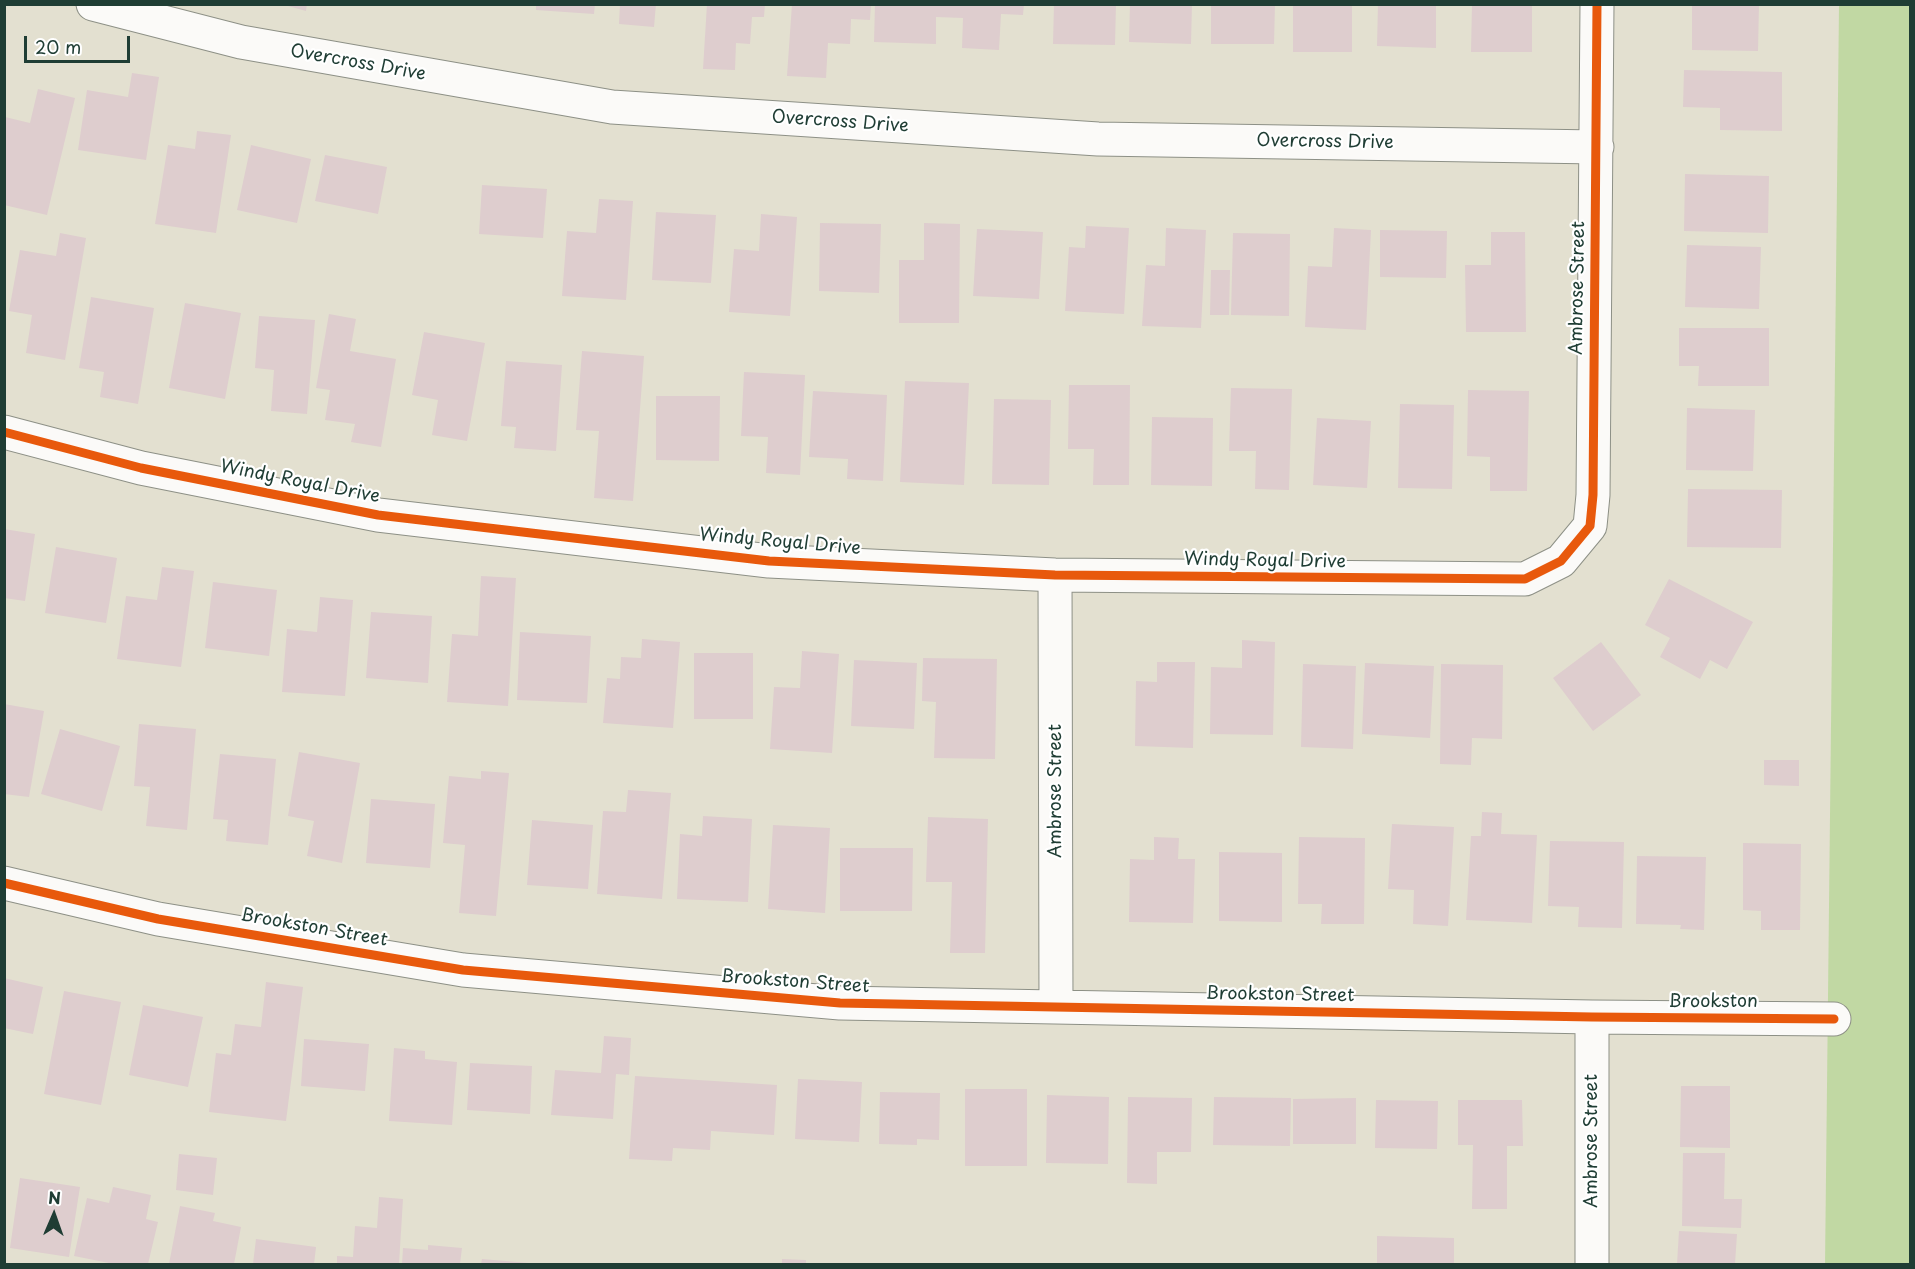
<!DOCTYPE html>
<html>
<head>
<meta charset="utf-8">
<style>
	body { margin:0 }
	#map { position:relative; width:1915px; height:1269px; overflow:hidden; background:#e3e0d0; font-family:"Playpen Sans",sans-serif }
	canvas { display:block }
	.frame { position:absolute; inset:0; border:6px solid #1f3d34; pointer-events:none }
	.north { position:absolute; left:24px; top:1185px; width:60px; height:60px; -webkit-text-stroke:4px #fff; paint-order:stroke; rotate:2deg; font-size:16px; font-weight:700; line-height:24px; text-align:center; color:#1f3d34 }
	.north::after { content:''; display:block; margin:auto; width:21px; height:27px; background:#1f3d34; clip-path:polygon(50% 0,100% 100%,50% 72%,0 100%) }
	.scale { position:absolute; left:24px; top:36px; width:106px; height:27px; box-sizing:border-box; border:3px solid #1f3d34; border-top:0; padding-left:8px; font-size:18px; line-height:21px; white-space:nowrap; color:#1f3d34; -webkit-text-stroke:4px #fff; paint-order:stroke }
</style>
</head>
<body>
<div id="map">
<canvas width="1915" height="1269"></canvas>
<div class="frame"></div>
<div class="north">N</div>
<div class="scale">20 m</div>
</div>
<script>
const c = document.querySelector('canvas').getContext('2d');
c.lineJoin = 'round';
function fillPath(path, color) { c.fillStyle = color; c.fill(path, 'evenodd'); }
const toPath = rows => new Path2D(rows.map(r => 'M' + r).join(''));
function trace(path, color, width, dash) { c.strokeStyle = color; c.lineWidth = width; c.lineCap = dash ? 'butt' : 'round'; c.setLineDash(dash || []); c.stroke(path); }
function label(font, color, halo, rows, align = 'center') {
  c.font = font + ' "Playpen Sans",sans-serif'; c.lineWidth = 4.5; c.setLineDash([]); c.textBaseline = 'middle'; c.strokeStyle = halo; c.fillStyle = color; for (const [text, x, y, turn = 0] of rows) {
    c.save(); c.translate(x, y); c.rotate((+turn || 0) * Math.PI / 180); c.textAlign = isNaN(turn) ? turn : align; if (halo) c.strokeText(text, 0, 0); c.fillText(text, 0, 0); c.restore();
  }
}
fillPath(toPath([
	[1839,5,1910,5,1910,1264,1825,1264]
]), '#c1d8a3');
fillPath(toPath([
	[281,4,307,4,306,11],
	[536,4,595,4,594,14,536,10],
	[620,4,656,4,654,27,619,24],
	[707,4,765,4,764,17,752,17,750,44,736,43,735,70,703,69],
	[792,4,871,4,870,20,851,19,850,44,828,43,826,78,787,76],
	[875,4,1024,4,1023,15,1001,14,999,50,962,48,963,18,936,17,936,44,874,42],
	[1054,4,1116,4,1115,45,1053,44],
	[1130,4,1192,4,1191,44,1129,42],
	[1211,4,1275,4,1274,44,1211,44],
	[1293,4,1352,4,1352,52,1293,52],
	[1378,4,1436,4,1436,48,1377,46],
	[1472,4,1532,4,1532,52,1471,52],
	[1692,4,1759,4,1758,51,1692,50],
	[1684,70,1782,72,1782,131,1720,130,1720,108,1683,107],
	[132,73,159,77,146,160,78,150,87,90,128,97],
	[38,89,75,98,47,215,4,205,5,117,30,123],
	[197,131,231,135,216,233,155,224,168,145,195,149],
	[251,145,311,159,297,223,237,210],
	[325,155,387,167,378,214,315,201],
	[1685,174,1769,176,1768,233,1684,231],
	[482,185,547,189,543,238,479,234],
	[599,199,633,201,626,300,562,296,567,231,596,233],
	[656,212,716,215,711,283,652,280],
	[761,214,797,217,790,316,729,312,734,249,759,251],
	[820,223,881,224,879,293,819,291],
	[924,223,960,224,959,323,899,323,899,260,924,260],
	[1086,226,1129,228,1124,314,1065,311,1069,247,1085,248],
	[1166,228,1206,230,1201,328,1142,326,1146,265,1165,266],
	[1334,228,1371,230,1366,330,1305,327,1308,266,1332,267],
	[977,229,1043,232,1039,299,973,296],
	[1380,230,1447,231,1446,278,1380,277],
	[1491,232,1525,232,1526,332,1466,332,1465,265,1491,265],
	[60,233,86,238,65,360,26,353,32,315,9,311,20,250,56,256],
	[1233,233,1290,234,1289,316,1231,315],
	[1687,245,1761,247,1759,309,1685,307],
	[1211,270,1230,270,1229,315,1210,315],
	[91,297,154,308,138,404,100,397,104,372,79,368],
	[185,303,241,313,225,399,169,388],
	[329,314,356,319,350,351,396,359,381,447,351,442,355,424,325,420,330,390,316,388],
	[259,316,315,320,307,414,271,411,274,370,255,368],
	[1679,328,1769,328,1769,386,1698,386,1699,366,1679,366],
	[424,332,485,343,467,441,432,435,438,400,412,395],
	[582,351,644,356,633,501,594,498,599,431,576,430],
	[506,361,562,365,556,451,514,448,516,427,501,426],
	[744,372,805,375,800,475,766,473,768,437,741,436],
	[905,381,969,383,964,485,900,482],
	[1069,385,1130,385,1129,485,1093,485,1094,449,1068,449],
	[1231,388,1292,389,1289,490,1255,489,1256,451,1229,451],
	[1468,390,1529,391,1527,491,1490,491,1490,457,1467,456],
	[813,391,887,395,883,481,847,479,848,459,809,457],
	[656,396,720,396,719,461,656,460],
	[994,399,1051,400,1049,485,992,484],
	[1400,404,1454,405,1452,489,1398,488],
	[1687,408,1755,410,1753,471,1686,470],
	[1152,417,1213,418,1212,486,1151,485],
	[1317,418,1371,421,1367,488,1313,485],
	[1688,489,1782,490,1781,548,1687,547],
	[4,529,35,534,25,601,4,598],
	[56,547,117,558,106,623,45,613],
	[162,567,194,571,181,667,117,659,126,596,157,600],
	[481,576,516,578,508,706,447,702,452,634,478,636],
	[1669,579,1753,622,1727,669,1710,660,1700,679,1660,657,1670,638,1645,625],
	[213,582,277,590,269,656,205,648],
	[320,597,353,600,345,696,282,692,287,629,317,632],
	[371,612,432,616,428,683,366,678],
	[520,632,591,636,587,703,517,700],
	[642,639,680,642,673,728,603,723,607,678,620,679,621,657,641,658],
	[1242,640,1275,642,1273,735,1210,734,1211,667,1242,668],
	[1601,642,1641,695,1593,731,1553,678],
	[802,651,839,654,832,753,770,749,774,687,800,688],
	[694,653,753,653,753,719,694,719],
	[923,658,997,659,995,759,934,758,936,702,922,701],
	[854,660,917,663,914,729,851,726],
	[1157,662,1195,662,1193,748,1135,746,1136,681,1157,682],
	[1365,663,1434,666,1430,738,1362,734],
	[1303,664,1356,666,1353,749,1301,747],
	[1441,664,1503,665,1502,739,1472,738,1471,765,1440,764],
	[4,704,44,711,29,797,4,794],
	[139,724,196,729,187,830,146,826,150,787,134,786],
	[60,729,120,746,102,811,41,794],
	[299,752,360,763,342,863,307,856,314,821,288,816],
	[220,754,276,759,268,845,226,841,228,820,213,819],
	[1764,760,1799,760,1799,786,1764,785],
	[481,771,509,773,496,916,459,913,465,845,443,843,449,776,481,779],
	[628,790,671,793,662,899,597,894,603,811,626,812],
	[371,799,435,804,430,868,366,863],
	[1482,812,1502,813,1501,834,1537,835,1532,923,1466,920,1471,836,1481,836],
	[703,816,752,819,748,902,677,899,680,834,702,836],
	[928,817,988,819,985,953,950,953,952,882,926,882],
	[532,820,593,825,588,889,527,885],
	[1392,824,1454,827,1448,926,1413,924,1414,890,1388,889],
	[773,825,830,828,825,913,768,909],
	[1154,837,1179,838,1178,859,1195,859,1193,923,1129,922,1130,859,1154,860],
	[1299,837,1365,838,1364,924,1321,924,1322,904,1298,904],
	[1550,841,1624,842,1622,928,1578,927,1579,907,1548,906],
	[1743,843,1801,844,1800,930,1761,930,1761,911,1743,910],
	[840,848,913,848,912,911,840,911],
	[1219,852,1282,853,1282,922,1219,921],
	[1637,856,1706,857,1704,930,1680,929,1681,925,1636,924],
	[4,978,43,987,33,1034,4,1028],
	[266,982,303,987,286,1121,209,1112,216,1053,231,1055,235,1024,261,1027],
	[64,991,121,1002,101,1105,44,1094],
	[143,1005,203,1017,188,1087,129,1075],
	[604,1036,631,1038,629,1075,616,1074,613,1119,551,1115,555,1070,601,1073],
	[304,1039,369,1044,365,1091,301,1086],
	[394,1048,425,1051,425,1059,457,1062,452,1125,389,1121],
	[470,1063,532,1066,530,1114,467,1110],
	[635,1076,777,1085,774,1135,711,1131,710,1150,673,1148,672,1161,629,1159],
	[798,1079,862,1082,859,1142,795,1139],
	[1681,1086,1730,1086,1730,1148,1680,1147],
	[965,1089,1027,1089,1027,1166,965,1166],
	[880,1092,940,1093,939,1140,917,1139,917,1145,879,1144],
	[1047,1095,1109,1097,1108,1164,1046,1163],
	[1128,1097,1192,1098,1191,1152,1157,1152,1157,1184,1127,1183],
	[1214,1097,1291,1098,1290,1146,1213,1145],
	[1356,1098,1356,1144,1293,1144,1293,1099],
	[1376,1100,1438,1101,1437,1149,1375,1148],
	[1458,1100,1522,1100,1523,1146,1507,1146,1507,1209,1472,1209,1473,1145,1458,1145],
	[1683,1153,1725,1153,1724,1199,1742,1199,1741,1228,1682,1226],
	[179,1154,217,1158,213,1195,176,1190],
	[20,1178,80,1187,69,1257,10,1248],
	[113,1187,151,1195,146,1219,158,1222,148,1264,114,1264,74,1256,87,1198,109,1203],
	[379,1197,403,1199,399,1264,337,1264,337,1256,353,1257,355,1226,377,1228],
	[180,1206,215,1213,213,1221,241,1227,234,1264,169,1264],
	[1679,1231,1737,1234,1735,1264,1677,1264],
	[1377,1236,1454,1238,1454,1264,1377,1264],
	[256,1239,316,1247,314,1264,253,1264],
	[428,1245,462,1248,460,1264,402,1264,403,1248,428,1250],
	[482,1259,529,1263,529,1264,481,1264],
	[782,1259,806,1260,806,1264,782,1264]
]), '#decdce');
const minor = toPath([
	[93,4,241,42,612,107,1098,139,1597,147],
	[4,432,141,468,378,515,769,561,1055,575,1525,579,1561,561,1590,526,1593,495,1597,4],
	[1055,575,1056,1007],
	[4,883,158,919,463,970,840,1003,1592,1017,1834,1019],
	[1592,1017,1592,1264]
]);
trace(minor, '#8d9086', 35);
trace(minor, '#fbfaf8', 33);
trace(toPath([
	[4,432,141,468,378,515,769,561,1055,575,1525,579,1561,561,1590,526,1593,495,1597,4],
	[4,883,158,919,463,970,840,1003,1592,1017,1834,1019]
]), '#e8590c', 9);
label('18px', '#1f3d34', '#fff', [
	["Overcross Drive",358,63,10],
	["Overcross Drive",840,122,4],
	["Overcross Drive",1325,142,1],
	["Ambrose Street",1578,288,-89],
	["Windy Royal Drive",300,482,11],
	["Windy Royal Drive",780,542,5],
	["Windy Royal Drive",1265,561,1],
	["Ambrose Street",1056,791,-90],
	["Brookston Street",314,928,10],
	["Brookston Street",795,982,4],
	["Brookston Street",1280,995,1],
	["Brookston",1713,1002],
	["Ambrose Street",1592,1141,-90]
]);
</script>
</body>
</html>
